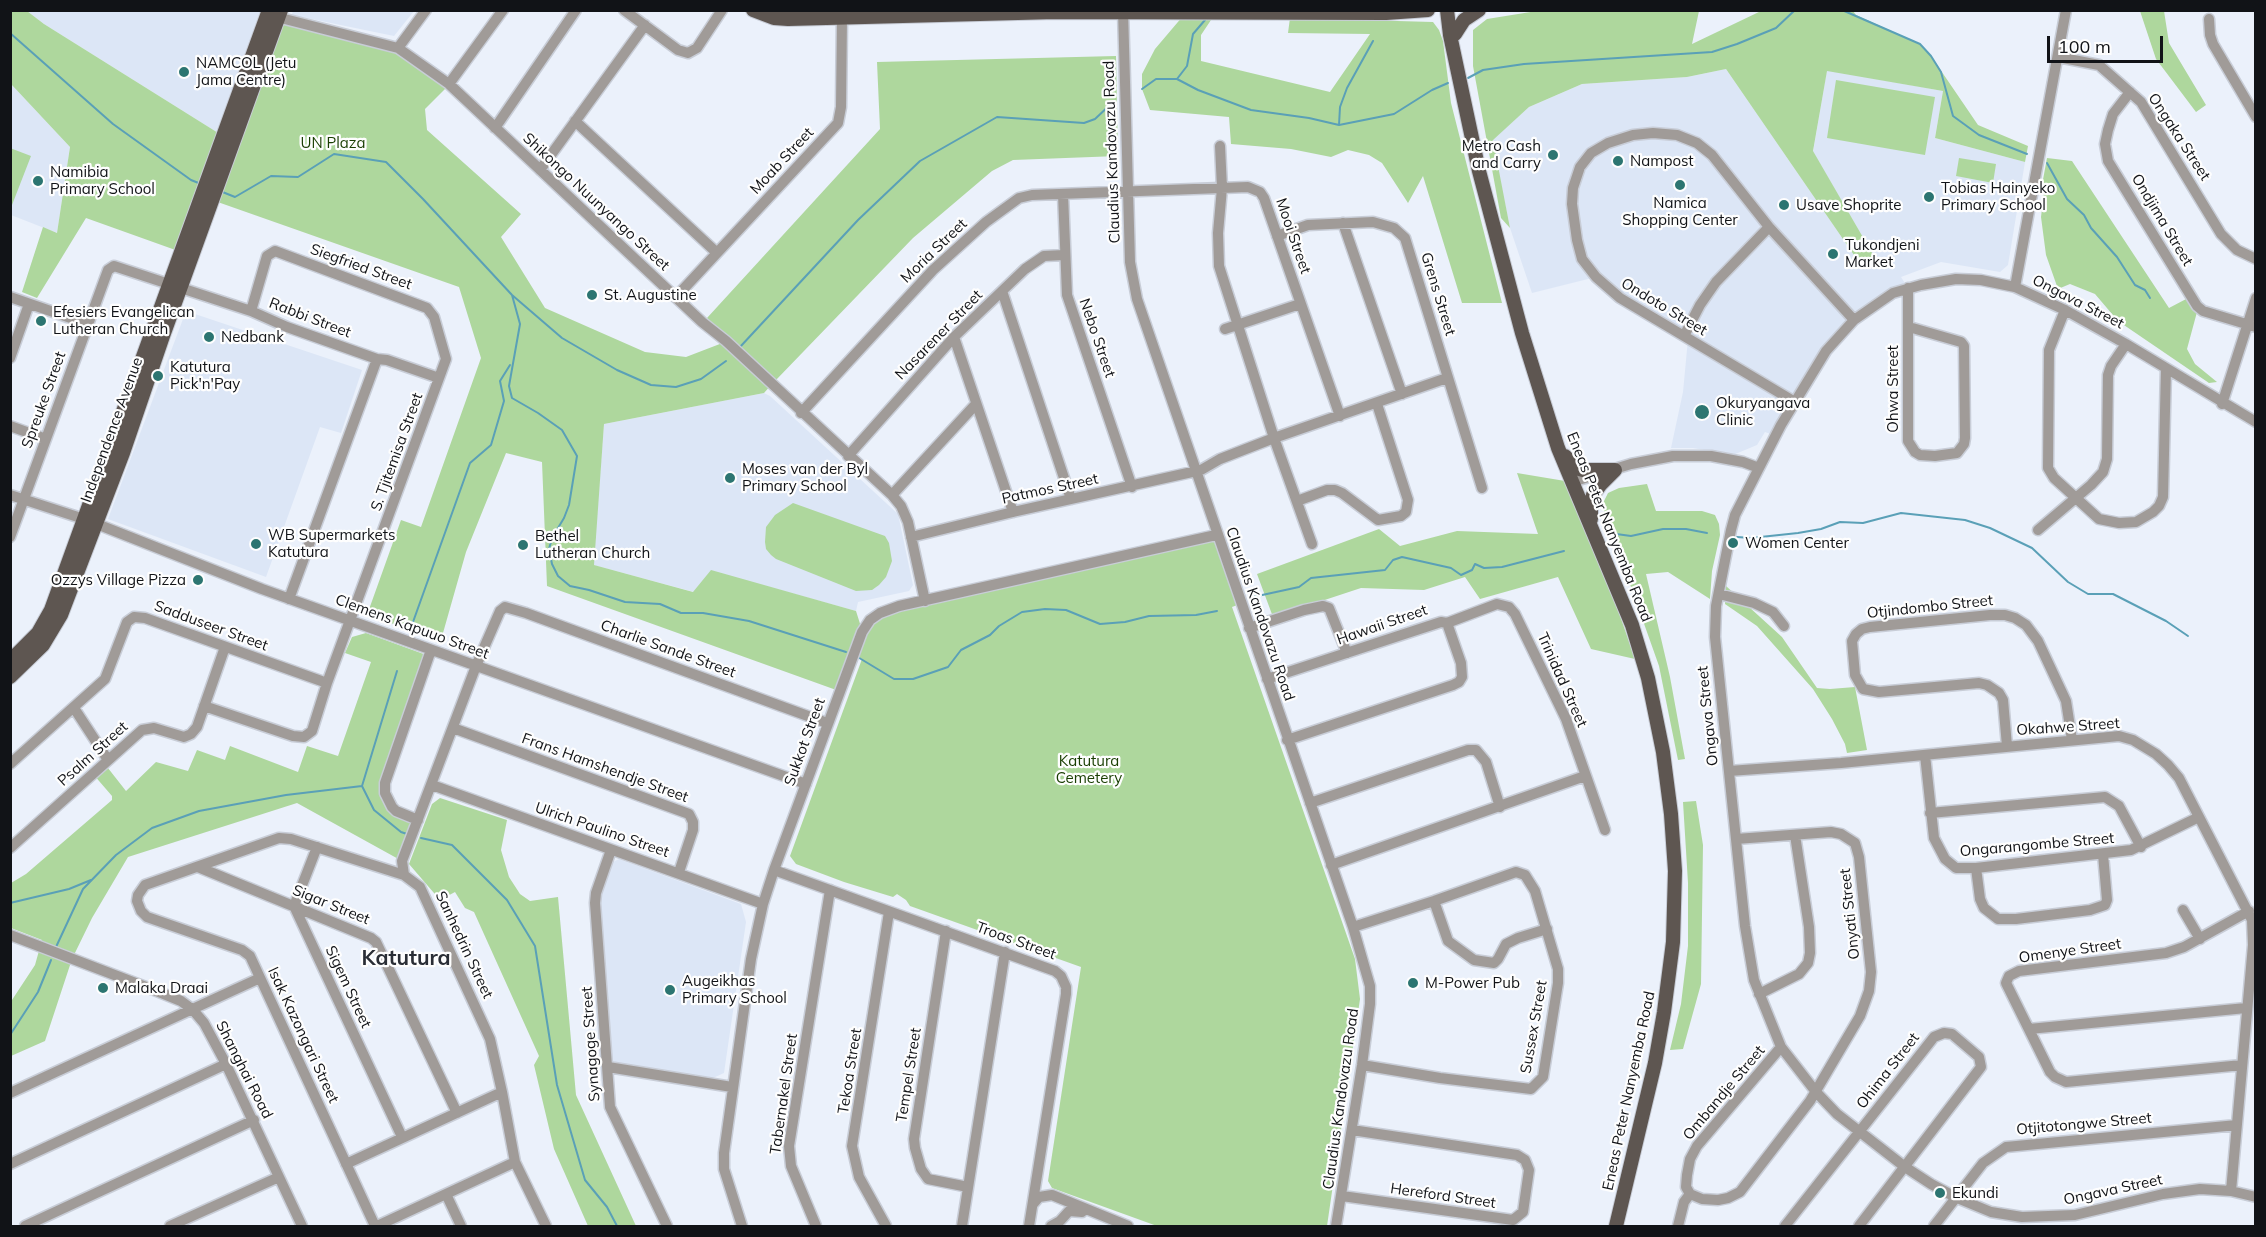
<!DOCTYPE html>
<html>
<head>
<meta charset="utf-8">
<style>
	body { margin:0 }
	#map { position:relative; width:2266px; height:1237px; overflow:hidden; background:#ebf1fb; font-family:Mulish,sans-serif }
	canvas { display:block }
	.frame { position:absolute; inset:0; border:12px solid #111317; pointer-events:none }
	.scale { position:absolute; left:2047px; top:36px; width:116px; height:27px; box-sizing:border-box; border:3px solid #111317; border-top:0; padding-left:8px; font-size:18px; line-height:21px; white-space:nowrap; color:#111317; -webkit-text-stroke:4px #fefefe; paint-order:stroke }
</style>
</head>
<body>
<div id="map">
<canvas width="2266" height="1237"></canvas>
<div class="frame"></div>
<div class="scale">100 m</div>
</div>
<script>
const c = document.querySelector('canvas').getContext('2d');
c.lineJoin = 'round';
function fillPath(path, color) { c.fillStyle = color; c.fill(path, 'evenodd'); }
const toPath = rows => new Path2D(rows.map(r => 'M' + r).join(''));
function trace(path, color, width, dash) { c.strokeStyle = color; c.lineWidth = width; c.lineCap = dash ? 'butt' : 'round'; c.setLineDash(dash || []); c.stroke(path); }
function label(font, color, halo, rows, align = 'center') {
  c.font = font + ' Mulish,sans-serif'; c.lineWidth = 4.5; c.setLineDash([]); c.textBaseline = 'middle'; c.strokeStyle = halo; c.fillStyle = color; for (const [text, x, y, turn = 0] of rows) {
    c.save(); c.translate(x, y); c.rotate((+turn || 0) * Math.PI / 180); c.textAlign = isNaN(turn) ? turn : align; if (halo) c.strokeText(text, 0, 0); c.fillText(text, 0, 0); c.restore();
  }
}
fillPath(toPath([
	[293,10,414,10,414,11,394,36,292,15],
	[27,11,268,11,223,136,44,24],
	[1726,69,1856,258,1875,258,1813,152,1827,70,1943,91,1935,138,2025,162,2008,265,2000,272,1941,262,1901,277,1908,288,1837,336,1776,436,1765,432,1757,445,1733,455,1693,448,1671,448,1683,392,1688,339,1596,277,1532,293,1510,228,1492,140,1529,107,1582,84,1687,77],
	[11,84,70,147,57,233,11,215],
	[186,311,362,370,341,433,320,427,266,577,108,519],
	[764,393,770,396,898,514,913,585,909,591,858,602,856,611,711,571,694,592,593,565,604,424],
	[619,859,741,904,746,922,724,1073,713,1078,617,1063,610,1059,598,901,611,863]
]), '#dce6f6');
fillPath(toPath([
	[1543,10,1699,11,1692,44,1761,11,1853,11,1856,15,1920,44,1931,56,1978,125,2028,146,2025,162,1935,138,1943,91,1827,71,1813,151,1875,258,1856,258,1726,69,1687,77,1582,84,1529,107,1493,140,1510,228,1501,218,1473,66,1473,30,1487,19],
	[11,11,27,11,44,24,223,136,181,252,86,218,37,298,22,292,43,227,57,233,70,147,11,84],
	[2140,11,2164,11,2169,43,2206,105,2196,112,2156,59],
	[1183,16,1213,17,1201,35,1201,61,1330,92,1370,34,1288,33,1290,18,1433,22,1439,30,1443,41,1451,103,1502,303,1462,303,1423,176,1408,203,1382,163,1369,155,1348,150,1331,157,1291,149,1231,144,1229,117,1150,110,1142,89,1142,74,1155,49],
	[279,18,392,46,446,88,425,109,427,130,521,214,501,237,545,308,645,352,686,357,725,342,772,384,764,393,604,424,594,565,693,592,711,570,856,611,862,630,880,613,1216,535,1240,604,1232,607,1355,959,1360,999,1327,1226,1157,1226,1052,1188,1048,1181,1081,967,910,906,906,900,897,894,893,897,844,882,796,864,790,856,862,659,855,655,839,691,547,586,542,462,506,453,466,552,441,640,367,615,401,520,421,527,481,358,459,287,212,200],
	[1116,56,1118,156,1013,160,992,171,913,238,776,380,707,318,880,129,877,62],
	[1836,80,1935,97,1925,155,1827,138],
	[10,148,31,156,12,205,10,204],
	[1959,158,1996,164,1993,183,1956,176],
	[2047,158,2072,161,2169,308,2188,298,2197,312,2187,349,2195,364,2217,382,2209,383,2118,321,2095,294,2070,284,2058,289,2046,255,2041,217,2044,192,2042,185],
	[1517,473,1565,481,1607,578,1635,659,1591,649,1558,577,1480,599,1465,577,1424,590,1361,588,1273,617,1257,574,1379,529,1400,546,1457,531,1538,534],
	[1647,484,1656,511,1702,511,1715,515,1719,524,1720,535,1712,571,1710,599,1668,572,1646,574,1670,677,1685,759,1678,760,1659,666,1602,505,1608,493,1619,488],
	[793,503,885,536,889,543,892,561,886,577,879,585,872,590,856,591,776,559,771,555,766,549,765,542,766,527,775,515],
	[1726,586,1782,637,1817,688,1830,689,1855,687,1867,750,1847,753,1845,744,1832,719,1813,689,1757,626,1725,604],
	[366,633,429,656,385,783,388,801,418,820,402,861,297,803,128,857,92,918,72,959,45,1041,11,1056,10,1003,35,965,42,940,11,928,11,883,26,874,112,800,112,796,93,774,104,763,126,791,156,762,188,771,197,750,225,760,230,746,298,772,307,746,338,756,371,662,345,653,352,637],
	[440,798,507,820,501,850,509,877,520,894,530,901,558,897,576,1095,636,1226,588,1226,554,1149,534,1065,539,1056,474,912,465,908,455,892,440,900,409,864,432,804],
	[1696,801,1703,845,1701,984,1683,1049,1670,1050,1681,1004,1688,946,1688,883,1683,802]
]), '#aed79d');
trace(toPath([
	[1842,10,1920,44,1931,56,1941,72,1953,116,1979,135,2027,154],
	[10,33,113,124,191,180,201,184],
	[1468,78,1483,70,1524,64,1712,52,1737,44,1776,28,1795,10],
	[1177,79,1187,66,1193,34,1205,20],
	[1142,89,1156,79,1177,79,1198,90,1251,110,1309,118,1339,125,1394,114,1432,90,1448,83],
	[1339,125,1340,107,1347,88,1373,41],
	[2047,163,2067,199,2084,215,2091,228,2117,257,2135,285,2145,290,2150,298],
	[220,191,235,197,271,176,298,177,334,154,386,162,423,199,512,295,562,338,617,370,651,385,676,387,701,379,726,361],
	[512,295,520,324,509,386,512,398,538,413,562,430,577,456,569,505,564,518,552,538,549,549,552,564,558,576,570,586,589,590,625,602,660,604,681,613,703,613,749,621,846,652],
	[740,347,858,220,920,161,997,117,1084,123,1095,119,1112,103],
	[1609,533,1631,536,1663,529,1686,529,1707,533],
	[1737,537,1751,538,1798,533,1821,529,1840,522,1863,523,1901,513,1965,520,1990,528,2032,548,2068,582,2088,594,2113,594,2166,621,2188,636],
	[1253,597,1299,587,1311,578,1385,570,1393,560,1402,557,1451,568,1461,575,1472,570,1475,564,1484,568,1502,567,1564,551],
	[413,622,470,463,491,445,504,401,500,381,510,365],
	[856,656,894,679,913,679,948,667,961,650,990,635,999,626,1022,612,1045,609,1066,610,1100,624,1125,622,1149,616,1196,615,1217,611],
	[397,671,362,786,374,810,401,832,407,834],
	[421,838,452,845,507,900,535,946,557,1085,585,1180,607,1207,617,1226],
	[10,903,69,889,91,880],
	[56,947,83,889,116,855,152,828,199,811,286,795,362,786],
	[10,1035,38,992,51,960]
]), '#5aa0b7', 2);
const minor = toPath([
	[624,10,678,50,688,53,697,48,722,10],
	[1123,10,1130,262,1137,299,1353,927,1370,986,1370,1004,1362,1065,1336,1226],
	[273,16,398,48,449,84,702,322,726,341,892,495,901,506,908,522,925,601],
	[2209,19,2210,35,2213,44,2256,117],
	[398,48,426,10],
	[2058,57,2099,65,2141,102,2221,234,2237,250,2256,259],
	[449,84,503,10],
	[2130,92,2113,114,2108,130,2105,144,2108,161,2197,306,2203,311,2256,327],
	[575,121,716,252],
	[495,128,576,10],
	[1220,146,1222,188,1218,233,1219,266,1274,438,1312,544],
	[540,170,645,25],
	[1063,194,1067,295,1132,487],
	[1343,223,1402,394],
	[1277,236,1308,225,1373,222,1394,228,1405,238,1482,488],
	[2015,287,2066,10],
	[1908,288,1908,441,1915,452,1920,455,1935,456,1957,453,1964,444,1965,438,1964,346,1961,342,1909,327],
	[1002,291,1071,499],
	[10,297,88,324],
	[676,297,838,123,841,107,842,17],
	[2065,310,2049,350,2048,468,2054,478,2099,519,2119,523,2136,522,2153,512,2159,506,2163,497,2166,368],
	[1225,329,1300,304],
	[1684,336,1700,305,1716,282,1769,227],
	[954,337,1013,512],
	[10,358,29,304],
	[1795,402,1620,298,1596,277,1582,259,1577,240,1572,204,1573,188,1580,167,1591,153,1608,143,1633,135,1653,133,1677,135,1697,143,1712,155,1769,227,1854,320],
	[2222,404,2256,298],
	[801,413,933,270,986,222,1019,198,1032,195,1248,187,1260,192,1264,198,1340,416],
	[2256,422,2126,344,2065,310,2015,287,1981,280,1956,279,1921,285,1893,293,1854,320,1826,351,1781,425,1759,468,1735,515,1731,530,1716,606,1715,637,1745,926,1754,980,1781,1047,1816,1092,1837,1114,1905,1167,1931,1184,1957,1198,1991,1212,2022,1217,2075,1215,2163,1194,2200,1189,2231,1191,2256,1197],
	[10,426,46,439],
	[848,456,954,337,1025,269,1044,256,1064,255],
	[1572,482,1631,464,1673,456,1711,456,1743,462,1759,468],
	[10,495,84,519,262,589,806,784],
	[892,495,976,404],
	[1297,501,1327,490,1335,490,1342,493,1378,520,1401,516,1406,512,1408,500,1377,404],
	[2038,530,2091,485,2103,472,2107,459,2108,375,2111,366,2126,344],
	[10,537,108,270,114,266,251,311,287,327,377,359,387,360,439,378],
	[911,537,1013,512,1201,470,1220,459,1274,438,1447,378],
	[1719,594,1754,603,1773,612,1784,626],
	[289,599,377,359],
	[1447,623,1497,604,1509,607,1515,614,1566,719,1605,830],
	[1249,628,1304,610,1323,606,1329,608,1347,653],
	[1267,679,1441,622,1447,623,1461,663,1462,677,1459,682,1453,685,1287,740],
	[204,706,293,736,304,737,312,731,327,683,446,359,434,317,427,308,275,251,267,256,251,311],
	[74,708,108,760],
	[453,728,689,814,693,822,693,830,679,872],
	[2007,746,2003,700,1999,693,1987,685,1979,683,1879,692,1863,689,1855,675,1852,641,1856,634,1862,629,1870,627,1990,615,2005,615,2015,618,2026,625,2038,641,2066,701,2072,740],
	[1925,755,1934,838,1945,859,1956,868,1976,868,2131,850,2199,817],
	[10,764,105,679,127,622,134,617,145,618,327,683],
	[1729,771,1841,763,2119,736,2133,740,2156,754,2168,765,2179,778,2252,920,2253,945,2231,1191],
	[432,785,763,904],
	[1310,803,1468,750,1476,750,1486,762,1500,807],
	[1930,813,2105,797,2119,806,2141,847],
	[418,820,396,811,392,807,385,793,385,783,431,650],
	[1736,839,1831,832,1841,834,1855,843,1859,857,1871,972,1869,991,1860,1016,1810,1101,1740,1192,1728,1198,1718,1200,1702,1199,1690,1194,1686,1187,1687,1175,1690,1159,1697,1146,1781,1047],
	[317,847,294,906,402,1137],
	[10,848,142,730,154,728,184,737,191,734,197,727,225,647],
	[611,850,596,893,595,903,610,1107,667,1226],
	[1331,865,1585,776],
	[198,867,371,938,376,942,457,1113],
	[1976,868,1980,899,1984,908,1998,919,2016,919,2090,910,2105,905,2107,900,2103,854],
	[774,870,1055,971,1061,976,1066,987,1066,994,1029,1226],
	[404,875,402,861,476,666,500,611,505,607,526,613,827,723],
	[1434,901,1448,941,1474,960,1494,963,1498,959,1506,944,1518,938,1547,929],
	[2183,910,2200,939],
	[1353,927,1434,901,1516,872,1525,875,1535,891,1558,969,1558,983,1543,1077,1531,1089,1440,1078,1362,1065],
	[946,931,914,1139,915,1148,921,1169,928,1179,968,1187],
	[10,935,159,992,181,1001,193,1010,204,1023,226,1064,302,1226],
	[1759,994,1799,974,1808,963,1810,953,1809,927,1795,835],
	[2029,1029,2246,1008],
	[2242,1065,2066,1082,2055,1077,2050,1072,2006,983,2009,976,2019,971,2166,953,2184,947,2249,911],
	[608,1067,732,1087],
	[10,1093,260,978],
	[10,1164,226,1064],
	[346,1164,502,1092],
	[446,1194,461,1226],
	[1342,1196,1513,1220,1523,1212,1529,1170,1525,1160,1517,1155,1352,1130],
	[1033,1204,1039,1197,1052,1195,1128,1226],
	[25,1226,254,1120],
	[170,1226,279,1177],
	[375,1226,250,956,242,950,147,917,141,911,137,901,138,895,145,885,279,838,291,839,404,875,420,887,490,1039,502,1092,515,1162,546,1226],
	[377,1226,515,1162],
	[742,1226,724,1169,724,1153,751,959,763,904,774,870,862,632,870,620,880,613,899,606,1216,535],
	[816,1226,791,1166,789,1146,830,890],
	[886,1226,859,1177,852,1146,889,912],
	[962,1226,1005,952],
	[1051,1226,1060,1221,1069,1211,1082,1212],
	[1678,1226,1684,1202,1690,1194],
	[1785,1226,1934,1037,1944,1033,1952,1034,1979,1057,1981,1067,1859,1226],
	[1934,1226,1983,1163,2006,1147,2237,1125]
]);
const major = toPath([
	[753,10,774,18,788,19,1056,12,1386,13,1428,10],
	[1447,10,1450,35,1479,171,1522,333,1558,448,1632,625,1648,678,1663,752,1671,814,1675,871,1673,942,1664,1012,1655,1063,1616,1226],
	[1455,34,1464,20,1479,10],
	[1565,456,1576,468,1583,470,1615,470],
	[1591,519,1591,503,1593,495,1601,484,1615,470],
	[10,661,38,633,51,610,269,10],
	[10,677,43,645,61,615,123,453,163,336,281,10]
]);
trace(minor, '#c8cdd7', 13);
trace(major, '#c8cdd7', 16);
trace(minor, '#a09b98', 10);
trace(major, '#5e5651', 14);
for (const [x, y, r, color] of [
	[184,72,6,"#2c7571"],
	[1553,155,6,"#2c7571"],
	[1618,161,6,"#2c7571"],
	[38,181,6,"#2c7571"],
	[1680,185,6,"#2c7571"],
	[1929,197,6,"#2c7571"],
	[1784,205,6,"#2c7571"],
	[1833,254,6,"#2c7571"],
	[592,295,6,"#2c7571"],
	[41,321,6,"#2c7571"],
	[209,337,6,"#2c7571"],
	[158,376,6,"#2c7571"],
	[1702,412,8,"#2c7571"],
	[730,478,6,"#2c7571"],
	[1733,543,6,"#2c7571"],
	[256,544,6,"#2c7571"],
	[523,545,6,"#2c7571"],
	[198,580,6,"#2c7571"],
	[1413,983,6,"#2c7571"],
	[103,988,6,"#2c7571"],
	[670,990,6,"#2c7571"],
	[1940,1193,6,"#2c7571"]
]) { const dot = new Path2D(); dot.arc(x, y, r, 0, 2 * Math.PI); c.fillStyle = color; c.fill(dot); trace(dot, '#fefefe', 2); }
label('15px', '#111317', '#fefefe', [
	["NAMCOL (Jetu",196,63],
	["Jama Centre)",196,80],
	["Metro Cash",1541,146,"right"],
	["and Carry",1541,163,"right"],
	["Nampost",1630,161],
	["Namibia",50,172],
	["Primary School",50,189],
	["Tobias Hainyeko",1941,188],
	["Primary School",1941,205],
	["Namica",1680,203,"center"],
	["Shopping Center",1680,220,"center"],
	["Usave Shoprite",1796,205],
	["Tukondjeni",1845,245],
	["Market",1845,262],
	["St. Augustine",604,295],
	["Efesiers Evangelican",53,312],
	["Lutheran Church",53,329],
	["Nedbank",221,337],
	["Katutura",170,367],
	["Pick'n'Pay",170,384],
	["Okuryangava",1716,403],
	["Clinic",1716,420],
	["Moses van der Byl",742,469],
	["Primary School",742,486],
	["WB Supermarkets",268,535],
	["Katutura",268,552],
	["Bethel",535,536],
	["Lutheran Church",535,553],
	["Women Center",1745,543],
	["Ozzys Village Pizza",186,580,"right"],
	["Augeikhas",682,981],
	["Primary School",682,998],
	["M-Power Pub",1425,983],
	["Malaka Draai",115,988],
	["Ekundi",1952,1193]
], 'left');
label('15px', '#111317', '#fefefe', [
	["Ongaka Street",2179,137,57],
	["Claudius Kandovazu Road",1112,152,-92],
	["Moab Street",782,161,-47],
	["Shikongo Nuunyango Street",596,202,43],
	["Ondjima Street",2162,220,59],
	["Mooi Street",1293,236,71],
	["Moria Street",934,251,-44],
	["Siegfried Street",361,267,20],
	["Grens Street",1438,294,73],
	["Ongava Street",2078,302,27],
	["Ondoto Street",1664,307,31],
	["Rabbi Street",310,318,21],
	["Nasarener Street",939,335,-46],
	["Nebo Street",1097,338,71],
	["Ohwa Street",1893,389,-90],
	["Spreuke Street",44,400,-70],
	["Independence Avenue",112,430,-70],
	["S. Tjitemisa Street",397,452,-70],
	["Patmos Street",1050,489,-12],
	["Eneas Peter Nanyemba Road",1609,527,68],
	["Otjindombo Street",1930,607,-6],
	["Claudius Kandovazu Road",1260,614,71],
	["Hawaii Street",1382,625,-19],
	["Sadduseer Street",211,626,20],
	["Clemens Kapuuo Street",412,627,20],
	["Charlie Sande Street",668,649,20],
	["Trinidad Street",1562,680,66],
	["Ongava Street",1708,716,-96],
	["Okahwe Street",2068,727,-4],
	["Sukkot Street",805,742,-70],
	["Psalm Street",93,754,-42],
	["Frans Hamshendje Street",605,768,20],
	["Ulrich Paulino Street",602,830,19],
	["Ongarangombe Street",2037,845,-5],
	["Sigar Street",331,905,22],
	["Onyati Street",1850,914,-96],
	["Troas Street",1016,941,20],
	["Sanhedrin Street",464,945,65],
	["Omenye Street",2070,951,-8],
	["Sigem Street",348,987,65],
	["Sussex Street",1534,1027,-80],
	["Isak Kazongari Street",303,1035,65],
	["Synagoge Street",591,1044,-94],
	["Shanghai Road",244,1070,63],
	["Tekoa Street",850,1071,-81],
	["Ohima Street",1888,1071,-52],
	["Tempel Street",909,1075,-81],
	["Eneas Peter Nanyemba Road",1629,1091,-78],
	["Ombandje Street",1724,1093,-50],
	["Tabernakel Street",784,1094,-82],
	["Claudius Kandovazu Road",1341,1099,-82],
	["Otjitotongwe Street",2084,1124,-5],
	["Ongava Street",2113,1190,-12],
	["Hereford Street",1443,1196,8]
]);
label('15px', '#193e02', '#fefefe', [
	["UN Plaza",333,143],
	["Katutura",1089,761],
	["Cemetery",1089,778]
]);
label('bold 21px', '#2a2e36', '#fefefe', [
	["Katutura",406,959]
]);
</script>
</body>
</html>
